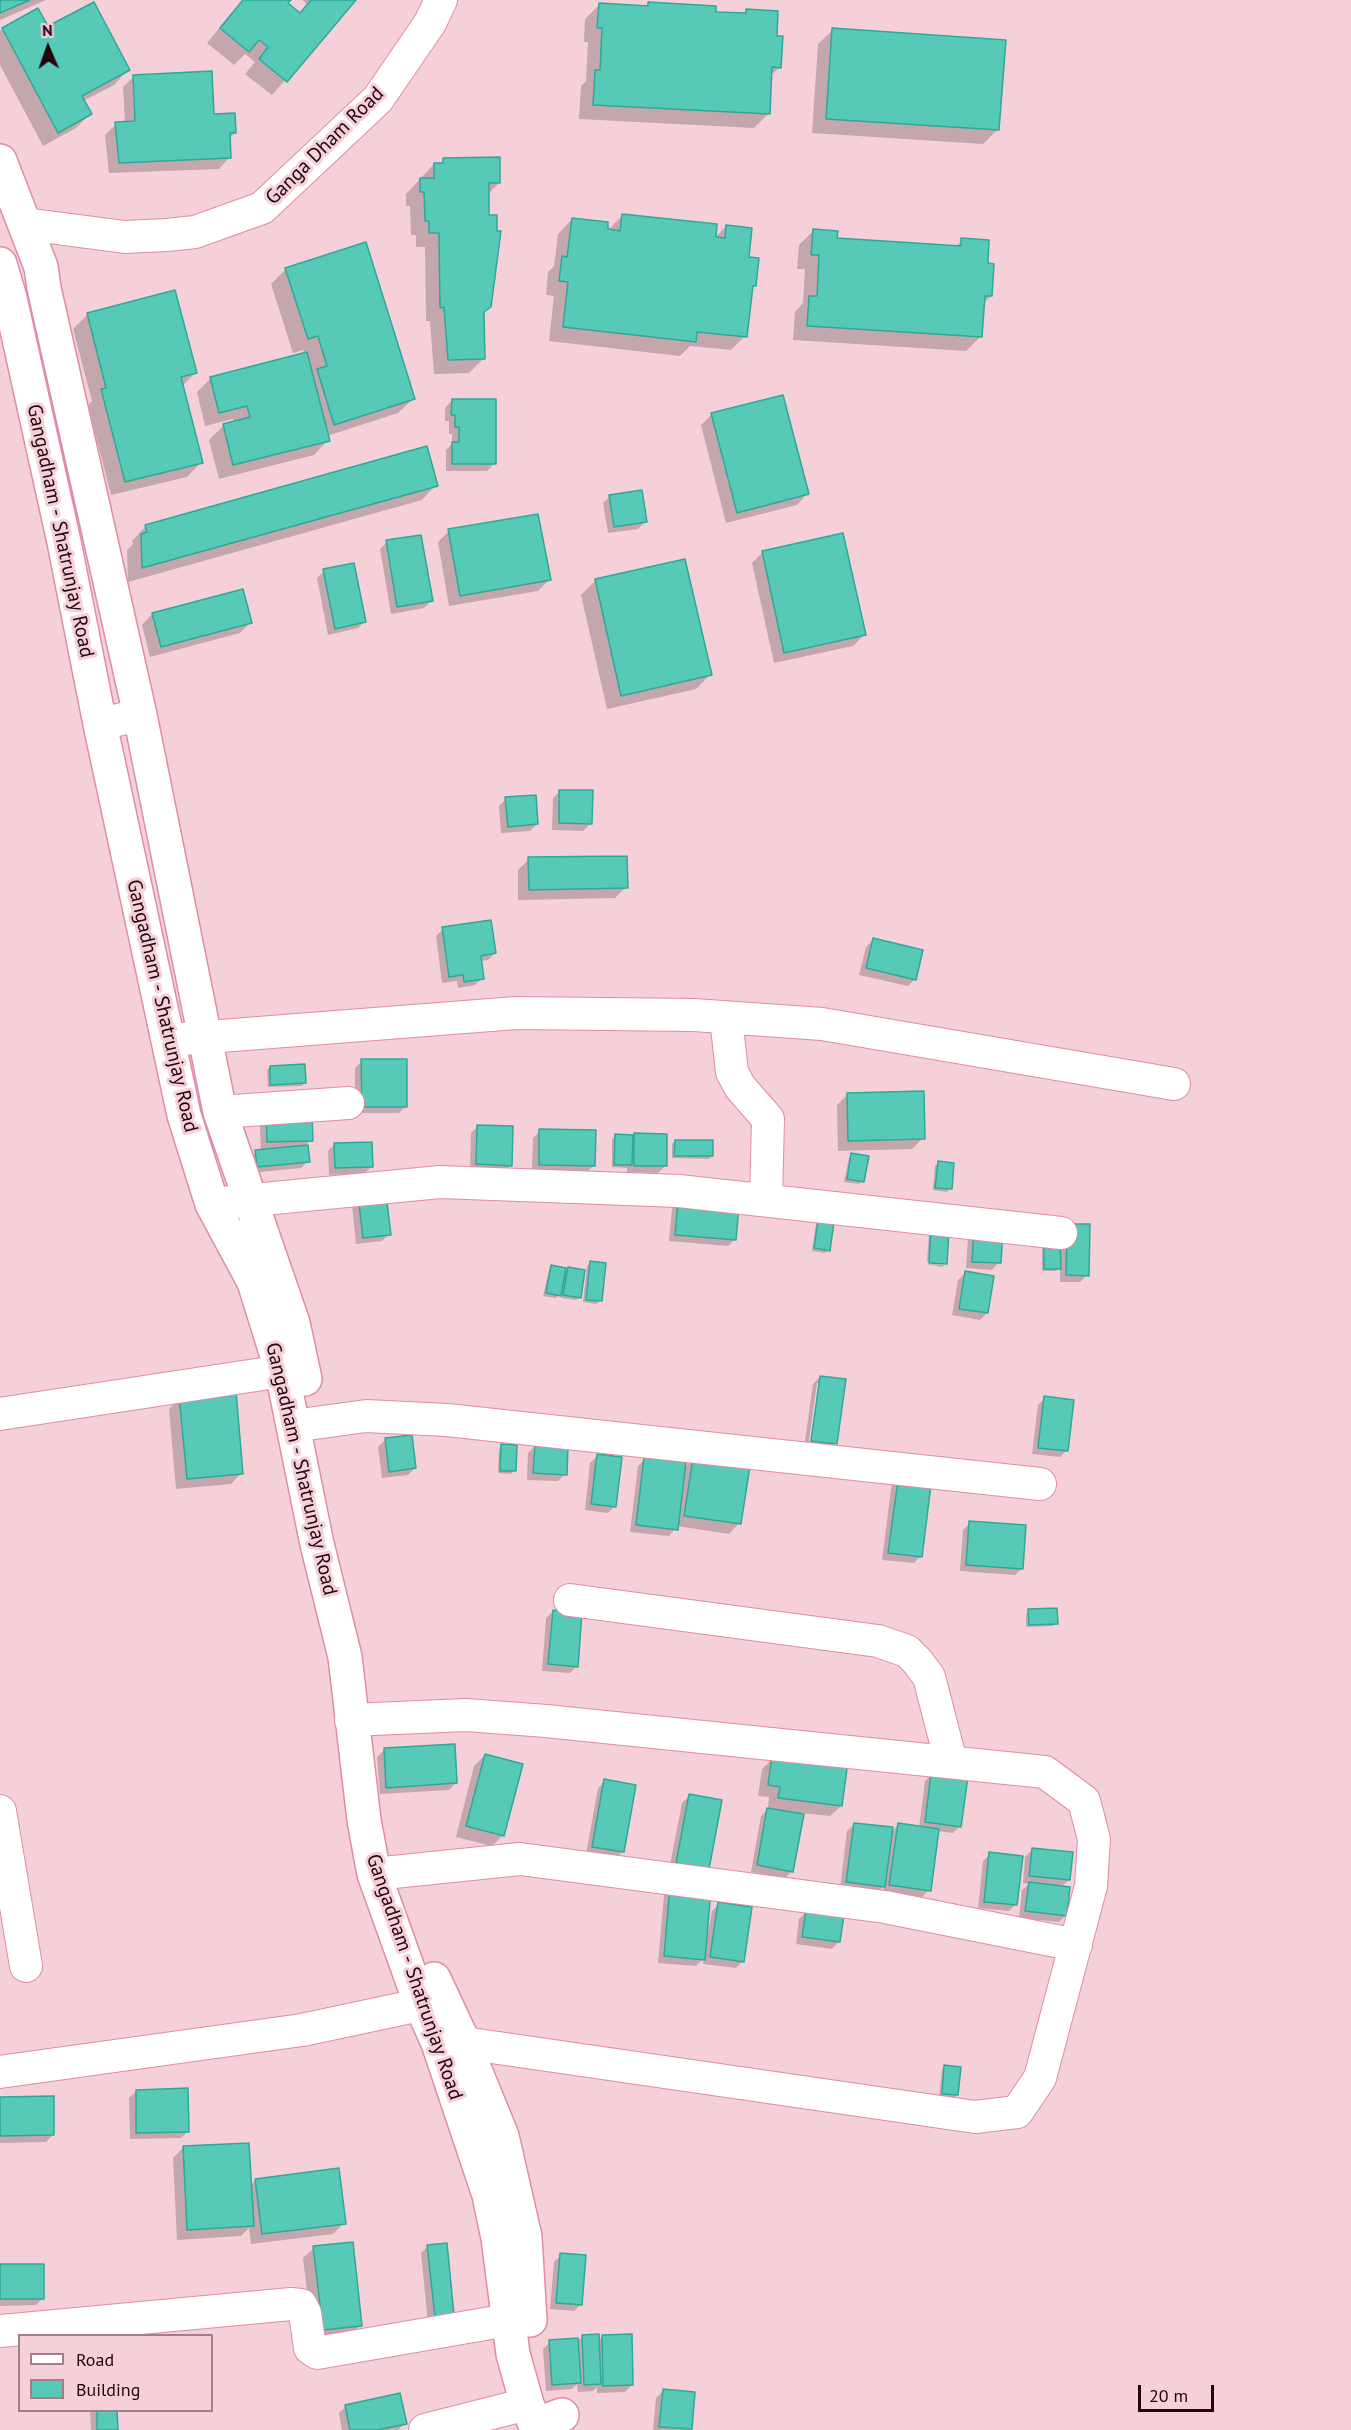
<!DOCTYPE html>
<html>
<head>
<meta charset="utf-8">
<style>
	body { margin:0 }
	#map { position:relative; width:1351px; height:2430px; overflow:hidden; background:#f5d0d9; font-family:"PT Sans",sans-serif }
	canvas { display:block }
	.legend { position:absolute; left:18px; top:2334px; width:195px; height:78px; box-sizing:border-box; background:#f5d0d9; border:2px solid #a17e88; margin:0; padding:8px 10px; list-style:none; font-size:18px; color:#22040e }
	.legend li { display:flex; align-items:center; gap:12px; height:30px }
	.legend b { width:30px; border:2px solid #a17e88 }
	.north { position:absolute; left:18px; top:18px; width:60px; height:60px; -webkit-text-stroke:4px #f5d0d9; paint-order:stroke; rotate:358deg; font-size:16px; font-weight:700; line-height:24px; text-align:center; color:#22040e }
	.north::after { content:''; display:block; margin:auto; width:21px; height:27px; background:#22040e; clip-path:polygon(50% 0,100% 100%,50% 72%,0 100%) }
	.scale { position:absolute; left:1138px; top:2385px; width:76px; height:27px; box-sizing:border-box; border:3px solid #22040e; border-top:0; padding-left:8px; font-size:18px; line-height:21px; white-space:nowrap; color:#22040e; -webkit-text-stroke:4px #f5d0d9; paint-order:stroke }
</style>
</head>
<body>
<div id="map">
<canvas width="1351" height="2430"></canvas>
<ul class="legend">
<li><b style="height:8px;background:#fff"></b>Road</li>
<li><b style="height:16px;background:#57c9b7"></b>Building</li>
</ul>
<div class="north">N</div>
<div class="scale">20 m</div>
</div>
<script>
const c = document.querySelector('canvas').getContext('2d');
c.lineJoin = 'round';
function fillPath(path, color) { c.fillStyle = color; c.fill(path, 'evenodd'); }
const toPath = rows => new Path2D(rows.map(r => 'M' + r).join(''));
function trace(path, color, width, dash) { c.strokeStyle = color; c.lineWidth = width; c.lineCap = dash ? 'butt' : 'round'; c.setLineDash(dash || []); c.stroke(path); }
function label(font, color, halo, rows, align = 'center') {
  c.font = font + ' "PT Sans",sans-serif'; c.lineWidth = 6; c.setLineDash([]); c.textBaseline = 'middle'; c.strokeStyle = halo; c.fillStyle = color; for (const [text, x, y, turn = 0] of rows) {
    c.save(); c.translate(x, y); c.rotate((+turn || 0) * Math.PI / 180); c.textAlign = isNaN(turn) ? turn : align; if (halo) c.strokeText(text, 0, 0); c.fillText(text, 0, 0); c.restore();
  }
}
fillPath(toPath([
	[0,0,46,0,0,20],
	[242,0,289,0,286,3,299,14,307,4,302,0,354,0,272,95,245,74,255,62,245,54,234,65,207,43],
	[649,4,714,13,742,15,746,11,775,38,780,67,770,76,768,114,754,128,579,119,581,86,586,81,588,42,584,42,585,19,599,5,645,8],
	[48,28,128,70,114,85,83,101,90,114,76,128,43,146,0,65,0,31,2,29],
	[833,30,998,129,983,144,812,133,818,44],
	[134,76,212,115,235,133,228,139,229,158,219,169,109,173,105,135,116,124,125,123,123,87],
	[444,160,499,183,488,194,490,306,483,314,483,359,469,373,434,374,430,321,426,321,425,247,416,247,416,235,411,235,410,206,406,206,406,194,434,164,439,164],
	[622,216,714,239,726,226,747,258,755,285,751,289,745,336,731,350,690,346,680,356,549,341,554,296,546,295,548,272,554,266,558,234,572,219,606,232],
	[813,231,836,240,955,247,962,240,986,265,991,296,983,304,981,336,966,351,793,340,795,312,803,303,805,269,797,269,799,245],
	[286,269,413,399,398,413,327,436,328,440,314,455,219,479,209,440,223,426,234,423,233,419,205,426,197,392,211,378,305,355,303,350,293,353,271,284],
	[88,314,195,373,182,386,201,462,187,477,111,495,88,405,92,401,73,329],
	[782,396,807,494,797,505,726,523,701,425,711,415],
	[452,400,494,464,487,471,446,471,446,450,452,444,452,434,449,434,449,421,445,421,445,408],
	[436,485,422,500,128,582,127,550,133,544,132,541,146,526],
	[610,496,645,522,638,529,608,533,603,503],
	[449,531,549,580,538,591,449,606,438,542],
	[387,542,431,601,424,608,391,614,380,549],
	[763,552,864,635,853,646,774,663,752,563],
	[324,571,365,621,358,628,328,635,317,578],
	[596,580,710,675,696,689,607,709,581,595],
	[152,614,250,623,240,633,150,657,142,625],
	[560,791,590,824,583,831,552,830,553,798],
	[506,799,537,824,530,831,501,833,499,806],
	[529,859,626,887,615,898,518,900,518,870],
	[443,929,495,953,488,960,480,961,482,978,475,985,458,988,457,981,442,983,436,936],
	[873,940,915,979,908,986,859,975,866,947],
	[362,1061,406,1106,399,1113,355,1113,355,1068],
	[270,1067,305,1082,302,1086,268,1087,267,1070],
	[848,1094,923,1138,912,1149,838,1151,837,1105],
	[267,1118,311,1140,304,1147,308,1161,301,1168,250,1173,249,1159,256,1152,261,1151,260,1125],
	[478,1126,511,1165,503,1172,470,1171,471,1133],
	[540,1131,593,1166,586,1173,532,1171,533,1138],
	[635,1135,665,1166,658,1173,627,1172,627,1168,612,1167,612,1139,615,1136,631,1139],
	[675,1141,712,1156,709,1159,672,1158,672,1144],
	[335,1144,372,1166,365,1173,329,1175,328,1151],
	[852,1154,862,1181,859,1184,844,1182,849,1158],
	[938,1163,950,1188,947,1192,933,1190,935,1166],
	[385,1195,389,1234,382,1241,356,1244,352,1205],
	[679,1202,735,1239,728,1246,669,1241,672,1209],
	[817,1217,828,1250,825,1253,812,1251],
	[932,1229,946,1263,945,1264,945,1263,927,1261,929,1232],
	[975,1230,999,1262,992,1270,966,1268,968,1237],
	[1061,1233,1087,1275,1080,1282,1060,1282,1060,1267,1056,1271,1042,1271,1042,1245],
	[590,1263,600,1300,597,1304,583,1302,587,1266],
	[926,1264,944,1265,942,1267],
	[552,1266,563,1273,568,1268,579,1297,576,1300,561,1298,561,1293,556,1298,543,1296,549,1270],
	[965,1273,987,1313,980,1320,952,1315,958,1280],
	[820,1377,835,1444,828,1451,811,1449,820,1383,817,1383,808,1448,804,1448,813,1384],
	[180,1398,241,1473,231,1484,176,1489,169,1409],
	[1045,1398,1067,1450,1060,1457,1032,1454,1038,1405],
	[385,1440,415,1468,408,1475,382,1478,378,1447],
	[502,1446,514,1471,511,1474,498,1473,499,1449],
	[535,1446,565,1474,558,1481,527,1480,528,1453],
	[597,1456,615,1506,608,1513,585,1510,590,1463],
	[645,1459,683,1469,693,1459,739,1523,729,1534,677,1526,669,1536,630,1532,638,1466],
	[899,1474,921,1556,914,1563,882,1560,892,1481],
	[970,1523,1022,1568,1015,1575,960,1571,963,1530],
	[553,1611,577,1666,570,1673,542,1671,546,1618],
	[1029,1611,1056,1623,1053,1626,1026,1627,1026,1614],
	[384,1750,456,1783,449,1790,380,1794,377,1757],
	[485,1755,503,1835,492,1846,456,1837,474,1766],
	[773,1758,841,1806,830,1816,802,1813,792,1871,785,1878,751,1872,761,1816,768,1809,769,1797,758,1796,762,1769],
	[932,1774,960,1826,953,1833,937,1831,929,1890,922,1897,883,1892,884,1886,876,1894,840,1889,847,1831,854,1824,891,1833,898,1825,919,1828,925,1781],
	[605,1781,634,1786,622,1852,615,1859,586,1854,598,1788],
	[689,1796,708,1868,669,1870,682,1803],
	[1032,1850,1069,1880,1061,1887,1066,1915,1059,1922,1019,1918,1022,1890,1029,1884,1023,1883,1025,1857],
	[990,1854,1016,1904,1009,1911,978,1908,983,1861],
	[671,1888,706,1933,708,1933,712,1911,719,1904,743,1961,736,1968,703,1964,704,1958,696,1966,658,1963,664,1895],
	[806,1912,839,1941,832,1949,796,1944,799,1919],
	[945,2067,957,2095,954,2098,939,2097,942,2070],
	[136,2091,188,2131,181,2138,130,2139,129,2098],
	[0,2099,53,2135,46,2142,0,2143],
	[184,2147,250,2186,255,2181,344,2223,333,2234,251,2244,249,2228,241,2236,177,2240,173,2158],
	[428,2246,452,2314,428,2323,421,2253],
	[314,2248,360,2325,350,2336,313,2340,303,2258],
	[561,2255,581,2304,574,2311,550,2309,554,2262],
	[0,2266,43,2298,36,2305,0,2306],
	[582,2337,598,2341,602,2337,632,2385,625,2392,597,2393,597,2387,593,2391,578,2392,577,2384,572,2389,546,2391,543,2349,550,2342,576,2343],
	[663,2391,691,2429,689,2430,653,2430,656,2398],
	[346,2406,405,2423,398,2430,342,2430,339,2413],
	[90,2410,116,2410,116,2430,91,2430]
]), '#0003');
const building = toPath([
	[0,0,30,0,0,13,0,0],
	[243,0,291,0,288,3,300,13,311,0,356,0,287,82,259,59,268,47,259,40,249,52,220,28,243,0],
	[94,2,130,70,82,96,92,114,58,133,2,28,38,8,48,26,94,2],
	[648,2,716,6,716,12,746,13,746,9,778,11,777,36,783,36,781,68,772,67,770,114,593,105,595,70,600,70,602,28,597,28,599,3,648,6,648,2],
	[832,28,1006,40,999,130,826,119,832,28],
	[212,71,214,114,235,113,236,133,230,133,231,158,119,163,115,122,135,121,133,75,212,71],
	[500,157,500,183,489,183,489,215,497,215,497,231,501,231,491,307,484,312,485,359,448,360,444,307,440,308,439,233,429,233,429,221,425,221,424,192,420,192,420,178,434,178,434,163,443,163,443,158,500,157],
	[622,214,717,224,716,237,725,238,726,225,752,228,749,257,759,258,756,286,753,286,747,337,697,332,696,342,563,327,568,282,559,281,562,256,567,257,572,218,608,222,608,229,620,231,622,214],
	[813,229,838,231,837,238,961,246,961,238,989,240,988,263,994,264,992,296,985,296,982,337,807,326,809,296,817,296,819,255,811,255,813,229],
	[366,242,415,399,334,425,317,369,327,366,318,336,308,339,285,268,366,242],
	[175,290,197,373,181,377,203,463,125,482,101,389,106,388,87,313,175,290],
	[307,352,330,441,233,465,223,424,250,417,247,406,219,413,210,377,307,352],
	[783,395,809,494,737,513,711,413,783,395],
	[452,399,496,399,496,464,452,464,452,442,459,442,459,427,455,427,455,415,451,415,452,399],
	[427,446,438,486,142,568,141,534,147,532,145,525,427,446],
	[642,490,647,522,614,527,609,495,642,490],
	[538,514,551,580,460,596,448,529,538,514],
	[843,533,866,635,784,653,762,551,843,533],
	[421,535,433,601,397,607,386,540,421,535],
	[685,559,712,675,621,696,595,579,685,559],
	[354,563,366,622,335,629,323,569,354,563],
	[243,589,252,623,161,647,152,613,243,589],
	[559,790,593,790,592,824,559,823,559,790],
	[536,795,538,824,508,827,505,797,536,795],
	[627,856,628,888,529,890,528,857,627,856],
	[491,920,496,953,481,956,484,979,464,982,463,975,449,977,442,927,491,920],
	[873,938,923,950,916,980,866,968,873,938],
	[361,1059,407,1059,407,1107,362,1107,361,1059],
	[305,1064,306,1083,270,1085,270,1066,305,1064],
	[924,1091,925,1139,848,1141,847,1093,924,1091],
	[312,1115,313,1141,267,1142,266,1116,312,1115],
	[477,1125,513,1126,512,1166,476,1164,477,1125],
	[539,1129,596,1130,595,1166,539,1165,539,1129],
	[634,1133,667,1134,667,1166,634,1166,634,1133],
	[615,1134,633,1135,632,1165,614,1165,615,1134],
	[675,1140,713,1140,713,1156,674,1156,675,1140],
	[372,1142,373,1167,335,1168,334,1143,372,1142],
	[308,1145,310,1162,257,1167,255,1150,308,1145],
	[851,1153,869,1156,864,1182,847,1179,851,1153],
	[938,1161,954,1163,952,1189,935,1188,938,1161],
	[386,1194,391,1235,363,1238,358,1196,386,1194],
	[678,1201,739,1206,736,1240,675,1235,678,1201],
	[819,1213,835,1215,830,1251,814,1248,819,1213],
	[1067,1224,1090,1224,1089,1276,1066,1275,1067,1224],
	[931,1227,949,1229,947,1264,929,1263,931,1227],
	[974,1228,1003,1230,1001,1263,972,1262,974,1228],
	[1060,1240,1061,1269,1044,1269,1044,1241,1060,1240],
	[590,1261,606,1263,602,1301,586,1300,590,1261],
	[551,1265,566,1268,561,1296,546,1293,551,1265],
	[568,1267,585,1270,581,1298,563,1295,568,1267],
	[965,1271,994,1276,988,1313,959,1309,965,1271],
	[820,1376,846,1379,837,1444,811,1441,820,1376],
	[236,1391,243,1474,187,1479,179,1396,236,1391],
	[1044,1396,1074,1400,1068,1451,1038,1448,1044,1396],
	[412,1435,416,1468,389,1472,385,1438,412,1435],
	[501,1444,517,1445,516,1471,500,1471,501,1444],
	[535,1445,568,1446,567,1475,533,1473,535,1445],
	[597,1454,622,1457,616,1507,591,1504,597,1454],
	[644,1457,686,1462,678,1530,636,1525,644,1457],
	[693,1458,750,1466,741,1524,684,1516,693,1458],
	[899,1473,932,1477,922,1557,888,1553,899,1473],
	[969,1521,1026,1525,1023,1569,966,1565,969,1521],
	[1057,1608,1058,1624,1029,1625,1028,1609,1057,1608],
	[553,1610,582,1612,578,1667,548,1664,553,1610],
	[455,1744,457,1783,386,1788,384,1748,455,1744],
	[485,1754,523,1764,504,1836,466,1826,485,1754],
	[849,1754,842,1806,778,1798,780,1787,768,1785,772,1756,849,1754],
	[931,1773,968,1777,961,1827,925,1822,931,1773],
	[604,1779,636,1785,624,1852,592,1847,604,1779],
	[689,1794,722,1800,709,1869,676,1863,689,1794],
	[767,1808,804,1814,793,1872,757,1865,767,1808],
	[854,1823,893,1827,885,1887,846,1882,854,1823],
	[898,1823,939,1829,931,1891,889,1885,898,1823],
	[1032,1848,1073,1852,1070,1880,1029,1876,1032,1848],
	[989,1852,1023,1856,1017,1905,984,1902,989,1852],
	[1029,1882,1070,1887,1067,1916,1025,1911,1029,1882],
	[670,1886,711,1890,705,1960,664,1956,670,1886],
	[718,1902,752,1907,744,1962,710,1957,718,1902],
	[806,1910,844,1915,840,1942,802,1937,806,1910],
	[944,2065,961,2067,958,2095,942,2094,944,2065],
	[188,2088,189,2132,136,2133,136,2090,188,2088],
	[54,2096,54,2135,0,2136,0,2097,54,2096],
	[249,2143,254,2226,187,2230,183,2146,249,2143],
	[339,2168,346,2224,262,2234,255,2179,339,2168],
	[353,2242,362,2326,323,2330,313,2246,353,2242],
	[447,2243,454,2315,435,2317,427,2245,447,2243],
	[560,2253,586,2255,582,2305,556,2303,560,2253],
	[0,2264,44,2264,44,2299,0,2299,0,2264],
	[599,2334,601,2384,584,2385,582,2335,599,2334],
	[632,2334,633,2385,603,2386,602,2335,632,2334],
	[578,2338,581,2383,552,2385,549,2340,578,2338],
	[663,2389,695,2392,692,2429,659,2427,663,2389],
	[400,2393,407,2424,377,2430,350,2430,345,2405,400,2393],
	[97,2410,117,2410,118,2430,97,2430,97,2410]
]);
fillPath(building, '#57c9b7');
trace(building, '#2fa898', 1.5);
const minor = toPath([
	[25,224,125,237,167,235,195,232,262,208,378,99,430,23,441,0],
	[100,724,140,715],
	[726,1018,732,1072,740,1087,768,1119,766,1200],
	[169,1040,516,1013,694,1015,822,1024,1174,1084],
	[220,1112,348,1103],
	[212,1204,440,1182,679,1191,1061,1233],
	[0,1414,302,1368],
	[293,1426,366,1416,447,1420,1040,1484],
	[570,1600,878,1641,907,1651,918,1662,929,1677,951,1762],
	[351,1720,466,1715,546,1721,1045,1772,1084,1801,1094,1839,1091,1886,1040,2078,1017,2112,975,2117,464,2043],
	[0,1811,26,1966],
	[374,1874,520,1859,885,1907,1076,1945],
	[0,2072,302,2030,443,2000],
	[0,2331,291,2304,301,2305,305,2313,310,2348,317,2353,508,2320],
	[425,2430,527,2404]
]);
const major = toPath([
	[0,161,41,267,44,288,140,715,220,1112,293,1323,305,1379],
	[0,264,10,298,64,542,100,724,184,1115,212,1204,254,1282,282,1372,317,1544,345,1657,364,1820,374,1874,421,2005,438,2043,489,2195,498,2238,513,2354,527,2404,537,2430],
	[434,1979,464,2043,502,2136,525,2237,530,2320],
	[535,2425,562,2415]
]);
trace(minor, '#e08ca3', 34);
trace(major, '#e08ca3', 36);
trace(minor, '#fff', 32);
trace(major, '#fff', 33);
label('20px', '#22040e', '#f5d0d9', [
	["Ganga Dham Road",325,146,-45],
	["Gangadham - Shatrunjay Road",60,531,78],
	["Gangadham - Shatrunjay Road",162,1006,77],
	["Gangadham - Shatrunjay Road",301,1469,77],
	["Gangadham - Shatrunjay Road",414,1977,71]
]);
</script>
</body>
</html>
